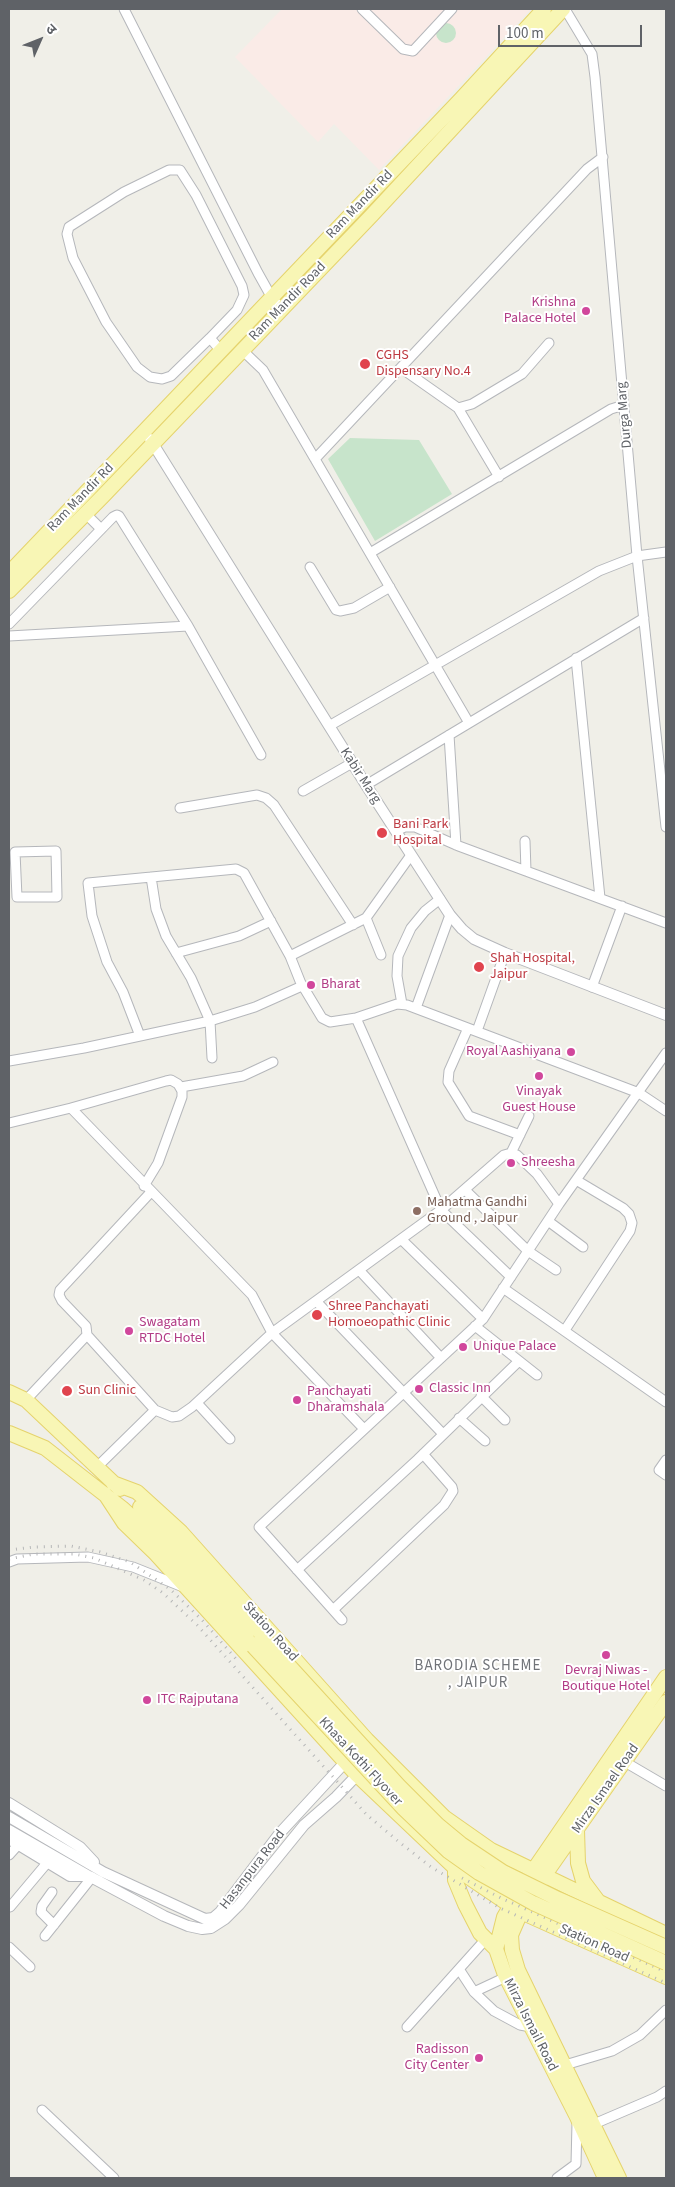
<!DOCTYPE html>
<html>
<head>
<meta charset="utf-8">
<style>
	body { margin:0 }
	#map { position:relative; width:675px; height:2187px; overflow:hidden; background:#f0efe8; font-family:"Source Sans 3","Noto Sans Devanagari",sans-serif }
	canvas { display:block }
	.frame { position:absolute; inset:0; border:10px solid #5f6267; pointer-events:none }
	.north { position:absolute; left:15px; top:15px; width:50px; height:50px; -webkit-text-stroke:4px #fff; paint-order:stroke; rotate:46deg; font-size:14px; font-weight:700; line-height:20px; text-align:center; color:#5f6267 }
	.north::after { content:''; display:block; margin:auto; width:18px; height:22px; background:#5f6267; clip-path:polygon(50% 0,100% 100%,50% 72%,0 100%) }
	.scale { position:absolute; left:498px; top:25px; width:144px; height:22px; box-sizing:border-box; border:2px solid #5f6267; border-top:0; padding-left:6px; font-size:15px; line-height:18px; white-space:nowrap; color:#5f6267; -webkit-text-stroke:4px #fff; paint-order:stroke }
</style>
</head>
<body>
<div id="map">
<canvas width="675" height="2187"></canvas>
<div class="frame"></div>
<div class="north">उ</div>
<div class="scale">100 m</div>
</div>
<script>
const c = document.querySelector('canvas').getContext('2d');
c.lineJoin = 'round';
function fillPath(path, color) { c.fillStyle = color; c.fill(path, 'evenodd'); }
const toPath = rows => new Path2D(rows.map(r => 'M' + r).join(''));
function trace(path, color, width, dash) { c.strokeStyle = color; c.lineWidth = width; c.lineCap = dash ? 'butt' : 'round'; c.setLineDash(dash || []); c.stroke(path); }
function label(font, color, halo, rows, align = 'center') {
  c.font = font + ' "Source Sans 3",sans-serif'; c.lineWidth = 4; c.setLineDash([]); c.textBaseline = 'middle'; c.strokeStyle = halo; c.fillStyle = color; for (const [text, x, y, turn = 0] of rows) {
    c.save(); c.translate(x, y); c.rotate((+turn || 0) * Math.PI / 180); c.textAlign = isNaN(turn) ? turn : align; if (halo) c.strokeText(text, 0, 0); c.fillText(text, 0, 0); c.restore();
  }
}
fillPath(toPath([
	[282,9,531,9,379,170,334,124,318,142,235,57]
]), '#faebe7');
fillPath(toPath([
	'436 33a10 10 0 1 1 20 0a10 10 0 1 1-20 0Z',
	[350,438,419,440,452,494,375,541,328,459]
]), '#c7e4cb');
const minor = toPath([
	[124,9,258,273,272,298,282,309],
	[362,9,403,49,413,51,452,9],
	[565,9,592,54,595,77,637,556,666,827],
	[210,338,171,376,162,379,150,377,137,367,106,322,73,258,67,234,69,227,124,192,169,170,180,170,196,195,242,286,244,295,237,310,210,338,221,351],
	[241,349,263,370,469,723],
	[401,368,458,408,472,404,522,374,549,343],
	[458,408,499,477],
	[315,459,587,169,603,157],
	[85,513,101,529],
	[370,553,611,409,624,405],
	[310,567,336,610,340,611,354,608,390,587],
	[9,624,113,517,117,515,119,516,188,626,261,755],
	[9,636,188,626],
	[576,658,600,898],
	[329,726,599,571,637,556,666,552],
	[449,735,456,845],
	[366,785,644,618],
	[303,791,352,763],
	[180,808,257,795,266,798,274,805,353,925],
	[396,831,405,827,415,827,456,845,666,923],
	[525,841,526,871],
	[56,851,57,897,17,897,15,852,56,851],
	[151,877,156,909,166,936,191,978,210,1021,212,1058],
	[366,918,381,955],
	[176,953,239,936,271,921],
	[290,956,366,918,411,855],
	[301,983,322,1018,330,1022,356,1018,397,1004,407,1005,639,1093,666,1111],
	[592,987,622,906],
	[402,1004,397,976,398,956,411,928,425,911,440,899],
	[416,1008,450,915],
	[356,1018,441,1210,511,1277],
	[468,1028,449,1071,448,1082,469,1116,520,1135],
	[477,1031,505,953],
	[9,1061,84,1048,210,1021,255,1007,302,986,290,956,244,873,236,869,88,883,92,916,107,962,123,992,140,1036],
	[181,1087,243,1076,273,1062],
	[71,1108,166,1081,171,1080,178,1084,182,1091,182,1097,158,1163,144,1186],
	[9,1123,71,1108,252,1295,272,1333,364,1429],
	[511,1153,529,1116],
	[465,1190,528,1251,556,1270],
	[548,1221,583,1247],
	[401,1239,483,1319],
	[359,1270,441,1358],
	[503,1288,666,1402],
	[316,1301,443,1434],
	[475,1326,537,1375],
	[565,1330,630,1231,632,1223,629,1214,623,1208,576,1180],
	[87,1335,155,1410,172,1417,179,1416,192,1407,272,1333,441,1210,504,1155,511,1153,517,1155,537,1174,559,1204],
	[481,1396,505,1420],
	[26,1400,87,1335,86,1326,62,1301,59,1295,60,1290,151,1192],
	[197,1403,230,1439],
	[459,1418,485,1441],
	[666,1460,659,1470,666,1475],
	[97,1467,155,1410],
	[9,1562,17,1559,88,1557,133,1567,183,1587],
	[297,1570,418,1459,519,1361],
	[333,1610,444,1505,453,1491,452,1487,423,1454],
	[342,1620,259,1527,483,1319,559,1204,666,1053],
	[625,1762,666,1786],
	[9,1855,18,1845],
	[52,1892,42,1906,41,1912,54,1925],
	[10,1907,47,1863],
	[45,1936,92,1877],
	[9,1947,30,1967],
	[459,1969,474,1992,494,2011,520,2025,531,2027],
	[474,1992,506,1977],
	[407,2027,485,1940],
	[565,2065,612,2051,640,2035,666,2010],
	[42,2110,114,2178],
	[594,2124,657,2097,666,2091],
	[557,2178,576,2164,577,2123]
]);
const tertiary = toPath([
	[150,439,366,785,450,915,462,929,474,939,505,953,666,1015],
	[9,1803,80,1847,94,1862],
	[9,1817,103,1872,205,1919,213,1918,220,1912,279,1834,350,1757],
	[9,1830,89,1876,164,1916,188,1926,202,1929,211,1928,225,1919,239,1905,304,1825,336,1797,360,1772],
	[9,1839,70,1876,88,1876]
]);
const primary = toPath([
	[9,573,461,99,544,9],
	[9,591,103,496,372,215,563,9],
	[9,1392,26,1400,120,1489],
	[9,1433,45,1448,122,1508,152,1535,253,1646],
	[113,1483,137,1492,181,1532,367,1740,444,1817,491,1850,666,1934],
	[105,1494,124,1523,156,1554,357,1775,455,1868,511,1906],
	[140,1507,170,1537,255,1629],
	[577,1830,578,1863,583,1881,598,1901],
	[455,1868,455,1880,465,1904,480,1933,496,1949],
	[528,1878,666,1677],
	[515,1898,504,1917,496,1949,505,1975,577,2117,605,2178],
	[521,1912,666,1977],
	[619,2178,518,1970,512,1950,511,1935,521,1912,544,1876,666,1702]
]);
trace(minor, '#b5b7bb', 11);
trace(tertiary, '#b5b7bb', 12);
trace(primary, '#e5d36c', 16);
trace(minor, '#fff', 9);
trace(tertiary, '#fff', 10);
trace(primary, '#f8f6b5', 14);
trace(toPath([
	[9,1550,34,1547,71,1546,100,1552,130,1562,170,1589,202,1620,237,1660],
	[9,1559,34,1554,74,1554,94,1558,144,1580,163,1593,197,1625,367,1815,399,1842,431,1867,500,1908,666,1983],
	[462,1878,501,1898,666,1972]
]), '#b5b6b7', 3, [1, 6]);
const primaryBridge = toPath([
	[261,1635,399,1786,438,1825,461,1844,503,1872,558,1899,666,1947],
	[253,1646,404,1809,448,1851,479,1873,533,1903,666,1963]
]);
trace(primaryBridge, '#e5d36c', 16, []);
trace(primaryBridge, '#f8f6b5', 14);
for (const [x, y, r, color] of [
	[586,311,5,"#d1479c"],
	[365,364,6,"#e0444e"],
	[382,833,6,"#e0444e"],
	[479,967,6,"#e0444e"],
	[311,985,5,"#d1479c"],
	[571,1052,5,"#d1479c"],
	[539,1076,5,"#d1479c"],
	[511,1163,5,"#d1479c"],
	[417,1211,5,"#8d6e63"],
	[317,1315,6,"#e0444e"],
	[129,1331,5,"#d1479c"],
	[463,1347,5,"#d1479c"],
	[419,1389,5,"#d1479c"],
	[67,1391,6,"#e0444e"],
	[297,1400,5,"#d1479c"],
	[606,1655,5,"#d1479c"],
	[147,1700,5,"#d1479c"],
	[479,2058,5,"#d1479c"]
]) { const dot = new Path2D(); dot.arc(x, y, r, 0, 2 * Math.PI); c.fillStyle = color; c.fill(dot); trace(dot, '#fff', 2); }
label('14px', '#5f6267', '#fff', [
	["Ram Mandir Rd",360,205,-46],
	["Ram Mandir Road",288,302,-46],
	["Durga Marg",625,415,-95],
	["Ram Mandir Rd",81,498,-46],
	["Kabir Marg",360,776,57],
	["Station Road",270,1632,48],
	["Khasa Kothi Flyover",360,1762,47],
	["Mirza Ismael Road",606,1789,-55],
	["Hasanpura Road",253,1870,-52],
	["Station Road",594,1944,24],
	["Mirza Ismail Road",530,2025,63]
]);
label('14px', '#b23c85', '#fff', [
	["Krishna",576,303,"right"],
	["Palace Hotel",576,319,"right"],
	["Bharat",321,985],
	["Royal Aashiyana",561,1052,"right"],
	["Vinayak",539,1092,"center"],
	["Guest House",539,1108,"center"],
	["Shreesha",521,1163],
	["Swagatam",139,1323],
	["RTDC Hotel",139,1339],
	["Unique Palace",473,1347],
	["Classic Inn",429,1389],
	["Panchayati",307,1392],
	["Dharamshala",307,1408],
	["Devraj Niwas -",606,1671,"center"],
	["Boutique Hotel",606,1687,"center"],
	["ITC Rajputana",157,1700],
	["Radisson",469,2050,"right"],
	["City Center",469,2066,"right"]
], 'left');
label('14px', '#be3a42', '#fff', [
	["CGHS",376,356],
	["Dispensary No.4",376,372],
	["Bani Park",393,825],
	["Hospital",393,841],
	["Shah Hospital,",490,959],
	["Jaipur",490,975],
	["Shree Panchayati",328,1307],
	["Homoeopathic Clinic",328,1323],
	["Sun Clinic",78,1391]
], 'left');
label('14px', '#785e54', '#fff', [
	["Mahatma Gandhi",427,1203],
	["Ground , Jaipur",427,1219]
], 'left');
c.letterSpacing = '1px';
label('15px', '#707378', '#fff', [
	["BARODIA SCHEME",478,1667],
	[", JAIPUR",478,1684]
]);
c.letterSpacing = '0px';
</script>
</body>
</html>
